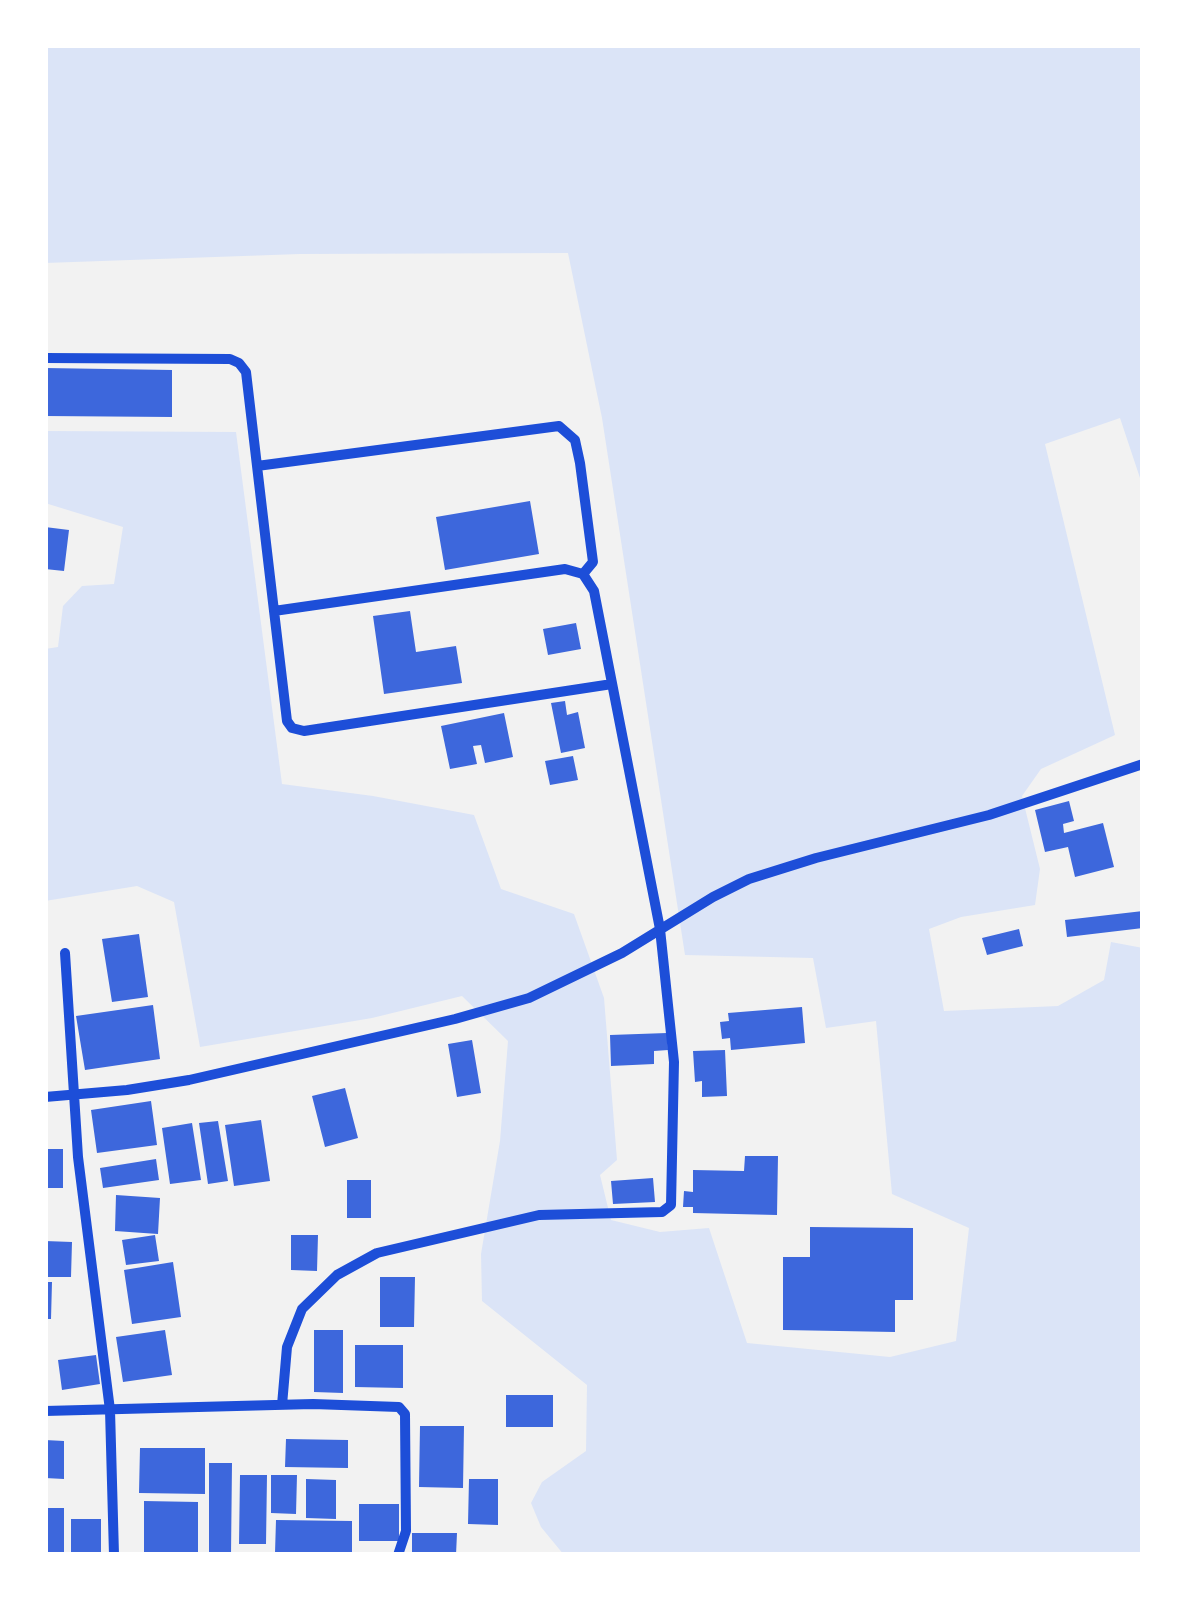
<!DOCTYPE html>
<html>
<head>
<meta charset="utf-8">
<style>
	body { margin:0 }
	#map { position:relative; width:1188px; height:1600px; overflow:hidden; background:#f2f2f2; font-family:Barlow,sans-serif }
	canvas { display:block }
	.frame { position:absolute; inset:0; border:48px solid #fff; pointer-events:none }
</style>
</head>
<body>
<div id="map">
<canvas width="1188" height="1600"></canvas>
<div class="frame"></div>
</div>
<script>
const c = document.querySelector('canvas').getContext('2d');
c.lineJoin = 'round';
function fillPath(path, color) { c.fillStyle = color; c.fill(path, 'evenodd'); }
const toPath = rows => new Path2D(rows.map(r => 'M' + r).join(''));
function trace(path, color, width, dash) { c.strokeStyle = color; c.lineWidth = width; c.lineCap = dash ? 'butt' : 'round'; c.setLineDash(dash || []); c.stroke(path); }
fillPath(toPath([
	[45,45,1143,45,1143,487,1120,418,1045,444,1115,735,1041,769,1022,796,1040,869,1035,905,961,917,929,929,944,1011,1058,1006,1104,980,1111,942,1143,948,1143,1555,564,1555,541,1527,531,1503,542,1482,586,1451,587,1385,482,1301,481,1254,500,1141,508,1041,462,996,372,1018,200,1047,174,902,137,886,45,901,45,649,58,647,63,606,82,586,114,584,123,527,45,503,45,431,236,432,282,784,373,796,474,815,501,889,574,914,604,998,617,1160,600,1175,611,1220,660,1232,709,1228,747,1343,890,1357,956,1341,969,1228,892,1194,876,1021,826,1028,813,958,685,955,602,418,568,253,300,254,45,263]
]), '#dbe4f7');
fillPath(toPath([
	[45,368,172,370,172,417,45,416],
	[530,501,539,554,445,570,436,517],
	[45,527,69,530,64,571,45,569],
	[410,611,416,652,456,646,462,683,384,694,373,616],
	[576,623,581,649,548,655,543,629],
	[565,701,567,715,578,712,585,748,561,753,551,703],
	[504,713,513,757,485,763,481,745,473,746,477,764,450,769,441,726],
	[573,756,578,780,550,785,545,761],
	[1069,801,1074,821,1063,824,1064,833,1103,823,1114,867,1075,877,1068,847,1045,852,1035,810],
	[1143,911,1143,928,1067,937,1065,920],
	[1019,929,1023,946,987,955,982,938],
	[139,934,148,997,112,1002,102,939],
	[153,1005,160,1059,85,1070,76,1016],
	[802,1007,805,1043,731,1050,730,1038,722,1039,720,1022,729,1021,728,1013],
	[667,1033,668,1050,654,1051,654,1064,611,1066,610,1035],
	[472,1040,481,1093,457,1097,448,1044],
	[725,1050,727,1096,702,1097,702,1081,695,1082,693,1051],
	[345,1088,358,1138,325,1147,312,1096],
	[151,1101,157,1145,97,1153,91,1110],
	[261,1120,270,1181,234,1186,225,1125],
	[218,1121,228,1181,208,1184,199,1123],
	[192,1123,201,1180,170,1184,162,1128],
	[45,1149,63,1149,63,1188,45,1188],
	[745,1156,778,1156,777,1215,693,1213,693,1207,683,1207,684,1191,693,1192,693,1170,744,1171],
	[156,1159,159,1180,103,1188,100,1168],
	[653,1178,655,1202,613,1204,611,1181],
	[347,1180,371,1180,371,1218,347,1218],
	[116,1195,160,1198,158,1234,115,1231],
	[810,1227,913,1228,913,1300,895,1300,895,1332,783,1330,783,1257,810,1257],
	[155,1235,159,1261,126,1265,122,1240],
	[291,1235,318,1235,317,1271,291,1270],
	[45,1241,72,1242,71,1277,45,1277],
	[173,1262,181,1317,132,1324,124,1270],
	[380,1277,415,1277,414,1327,380,1327],
	[45,1282,52,1282,51,1319,45,1319],
	[165,1330,172,1375,123,1382,116,1337],
	[314,1330,343,1330,343,1393,314,1392],
	[355,1345,403,1345,403,1388,355,1387],
	[96,1355,100,1384,62,1390,58,1360],
	[506,1395,553,1395,553,1427,506,1427],
	[420,1426,464,1426,463,1488,419,1487],
	[286,1439,348,1440,348,1468,285,1467],
	[45,1440,64,1441,64,1479,45,1478],
	[140,1448,205,1448,205,1494,139,1493],
	[209,1463,232,1463,231,1555,209,1555],
	[240,1475,267,1475,266,1544,239,1544],
	[271,1475,297,1475,296,1514,271,1513],
	[306,1479,336,1480,336,1519,306,1518],
	[469,1479,498,1479,498,1525,468,1524],
	[144,1501,198,1502,198,1555,144,1555],
	[359,1504,399,1504,399,1541,359,1541],
	[45,1508,64,1508,64,1555,45,1554],
	[71,1519,101,1519,101,1555,71,1555],
	[276,1520,352,1521,352,1553,275,1553],
	[412,1533,457,1533,456,1555,412,1555]
]), '#3d67dc');
trace(toPath([
	[45,358,230,359,239,363,246,372,274,611,565,569,583,574,594,591,660,929,674,1062,671,1205,662,1212,539,1215,377,1253,337,1275,302,1309,287,1347,282,1405],
	[257,466,559,426,575,440,580,463,593,562,583,574],
	[274,611,287,721,292,728,304,731,612,684],
	[65,953,78,1157,110,1410,114,1555],
	[45,1097,127,1090,189,1080,455,1019,529,998,622,953,713,897,749,879,816,858,989,815,1143,764],
	[45,1411,313,1404,399,1407,405,1414,406,1531,398,1555]
]), '#1d4ed8', 10);
</script>
</body>
</html>
